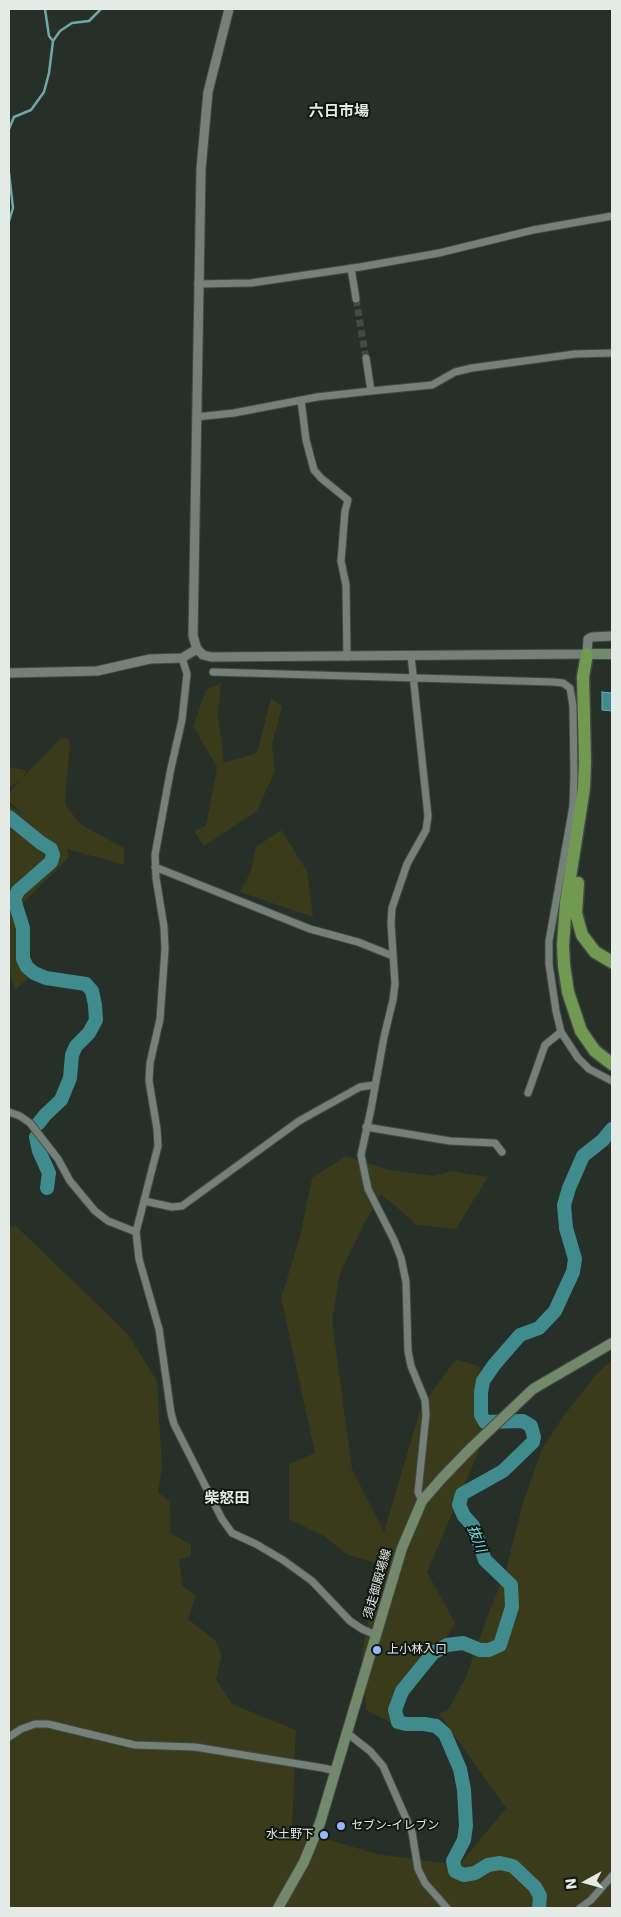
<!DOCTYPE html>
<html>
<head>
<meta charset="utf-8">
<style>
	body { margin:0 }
	#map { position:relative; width:621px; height:1917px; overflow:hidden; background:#262f28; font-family:"DejaVu Sans",sans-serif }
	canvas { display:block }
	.frame { position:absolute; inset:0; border:10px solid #e4eae6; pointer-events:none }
	.north { position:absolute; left:561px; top:1857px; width:50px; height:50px; -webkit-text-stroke:4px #121613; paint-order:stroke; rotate:263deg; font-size:14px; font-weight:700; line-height:20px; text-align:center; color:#e4eae6 }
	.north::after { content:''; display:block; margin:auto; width:18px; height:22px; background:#e4eae6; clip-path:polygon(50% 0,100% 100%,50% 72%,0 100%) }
</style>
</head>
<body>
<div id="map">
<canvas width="621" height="1917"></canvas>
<div class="frame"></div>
<div class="north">N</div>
</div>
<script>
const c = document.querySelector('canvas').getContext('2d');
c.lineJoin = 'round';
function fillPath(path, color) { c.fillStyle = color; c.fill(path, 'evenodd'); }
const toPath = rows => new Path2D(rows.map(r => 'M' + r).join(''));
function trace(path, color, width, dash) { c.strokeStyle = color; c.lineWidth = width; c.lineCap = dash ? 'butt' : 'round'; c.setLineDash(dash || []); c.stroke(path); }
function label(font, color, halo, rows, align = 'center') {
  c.font = font + ' "DejaVu Sans","Noto Sans JP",sans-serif'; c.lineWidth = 4; c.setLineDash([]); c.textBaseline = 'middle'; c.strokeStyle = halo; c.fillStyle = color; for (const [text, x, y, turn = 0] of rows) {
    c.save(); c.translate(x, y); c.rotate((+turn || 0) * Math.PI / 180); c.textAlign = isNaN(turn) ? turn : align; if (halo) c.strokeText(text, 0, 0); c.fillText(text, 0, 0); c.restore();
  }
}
fillPath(toPath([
	[221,683,218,714,224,763,257,753,271,698,282,706,272,744,275,771,257,811,204,846,194,831,206,826,217,767,193,726,206,690],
	[61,738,70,739,65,804,80,824,124,848,124,865,67,849,69,857,23,903,28,945,34,973,15,990,9,968,9,805,30,819,9,802,9,793,20,780,9,788,9,767,26,770,24,776],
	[281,830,307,871,313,917,240,892,250,873,256,847],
	[346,1156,389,1170,434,1176,452,1171,488,1177,456,1229,417,1225,381,1194,365,1222,340,1273,332,1321,352,1469,384,1532,421,1407,456,1359,480,1367,488,1424,476,1458,427,1572,455,1623,434,1661,390,1722,366,1710,362,1654,379,1564,348,1555,324,1536,289,1519,289,1464,315,1453,281,1298,300,1237,312,1178],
	[9,1226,17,1227,128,1334,157,1381,162,1467,158,1492,170,1502,171,1533,191,1545,191,1556,179,1560,182,1585,196,1596,188,1619,215,1640,222,1656,216,1679,232,1704,296,1730,292,1829,377,1854,459,1865,506,1808,439,1714,448,1710,466,1677,486,1620,505,1573,523,1503,542,1449,562,1418,594,1377,612,1360,612,1908,9,1908]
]), '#3a3b1a');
const water = toPath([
	[602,692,612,693,612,711,602,710,602,692]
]);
fillPath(water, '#3f8b8d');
trace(water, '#70a8a8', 1);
trace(toPath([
	[45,9,49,36,53,41],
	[9,129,14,117,31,110,44,92,49,73,53,41,60,31,72,23,89,21,101,9],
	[9,173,13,208,9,221]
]), '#70a8a8', 2.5);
trace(toPath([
	[9,817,41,843,51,849,53,855,51,862,18,891,14,899,23,928,23,959,27,967,34,973,46,978,86,984,92,991,95,1005,96,1020,89,1033,76,1046,72,1055,70,1078,61,1100,45,1115,38,1124],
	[36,1137,39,1151,49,1173,47,1188],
	[539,1908,540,1896,535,1887,513,1866,500,1863,488,1865,475,1873,464,1875,455,1871,453,1861,464,1840,466,1826,464,1790,460,1769,445,1734,436,1726,424,1724,406,1724,398,1722,395,1710,402,1691,433,1653,447,1645,463,1643,480,1650,489,1650,500,1645,512,1607,511,1585,485,1560,473,1526,464,1516,459,1505,462,1494,503,1471,533,1442,534,1437,531,1426,523,1421,485,1422,481,1415,481,1393,483,1381,494,1365,520,1335,539,1328,555,1311,573,1272,575,1259,566,1228,564,1205,569,1188,583,1156,603,1140,612,1129]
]), '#3f8b8d', 14);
trace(toPath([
	[356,299,366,358]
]), '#424b44', 7, [7, 3.5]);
const minor = toPath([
	[351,268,356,299],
	[198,284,251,283,360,267,439,253,533,230,612,216],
	[371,391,432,385,455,372,472,368,575,354,612,353],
	[301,400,306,440,314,470,321,478,348,500,345,511,341,561,346,585,347,657],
	[196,417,234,413,317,397,371,391,366,358],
	[411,656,428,816,426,830,407,864,392,908,391,923,395,984,393,1000,384,1037,371,1109,361,1155,368,1189,394,1240,401,1258,406,1282,408,1351,411,1366,425,1400,426,1415,418,1492,422,1501],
	[182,658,187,674,182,720,171,768,155,855,156,878,164,927,165,949,160,1019,150,1063,149,1081,157,1129,158,1146,136,1232,139,1259,159,1329,171,1413,174,1424,222,1519,232,1533,256,1544,283,1560,312,1581,350,1621,362,1629,376,1635],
	[213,672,553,682,563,683,570,688,573,706,574,776,573,806,549,941,549,964,556,1011,561,1032,545,1045,528,1093],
	[155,867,310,929,358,942,393,956],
	[561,1032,578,1058,589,1069,612,1081],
	[9,1112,20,1116,30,1123,58,1159,70,1181,95,1211,108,1221,136,1232],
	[366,1127,450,1141,495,1143,502,1152],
	[144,1201,172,1207,182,1206,299,1121,360,1087,374,1085],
	[347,1733,370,1751,383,1766,412,1832,418,1869,425,1883,447,1908],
	[9,1737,21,1729,35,1724,48,1724,135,1745,195,1747,323,1768,336,1771],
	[580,1908,591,1900,612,1876]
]);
const tertiary = toPath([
	[229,9,208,92,201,169,193,636,197,649,203,655,211,657,587,654,588,639,592,637,612,636],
	[9,673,97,671,150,659,182,658,197,649]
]);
const secondary = toPath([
	[587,654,612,654],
	[278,1908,304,1862,320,1823,402,1548,422,1501,442,1478,472,1447,533,1389,612,1343]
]);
const motorway = toPath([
	[587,654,583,677,585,762,584,788,566,903,563,945,564,965,568,992,581,1031,595,1051,612,1064],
	[578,883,576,913,582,935,595,952,612,962]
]);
trace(minor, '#424a44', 9);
trace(tertiary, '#424a44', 11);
trace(secondary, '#424a44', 12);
trace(motorway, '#424a44', 15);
trace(minor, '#758078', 7);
trace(tertiary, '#758078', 9);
trace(secondary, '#74886c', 10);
trace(motorway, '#729951', 12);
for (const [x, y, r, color] of [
	[377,1650,5,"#95b7fd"],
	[341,1826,5,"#95b7fd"],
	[324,1835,5,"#95b7fd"]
]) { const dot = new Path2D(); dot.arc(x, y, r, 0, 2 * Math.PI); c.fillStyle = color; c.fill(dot); trace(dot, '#121613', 2); }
label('12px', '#e4eae6', '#121613', [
	["須走御殿場線",378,1584,-74]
]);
label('12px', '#e4eae6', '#121613', [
	["上小林入口",387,1650],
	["セブン-イレブン",351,1826],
	["水土野下",314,1835,"right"]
], 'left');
label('italic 14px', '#6fe3e6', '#121613', [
	["抜川",476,1539,68]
]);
label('bold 15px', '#e4eae6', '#121613', [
	["六日市場",339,112],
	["柴怒田",227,1499]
]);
</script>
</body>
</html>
